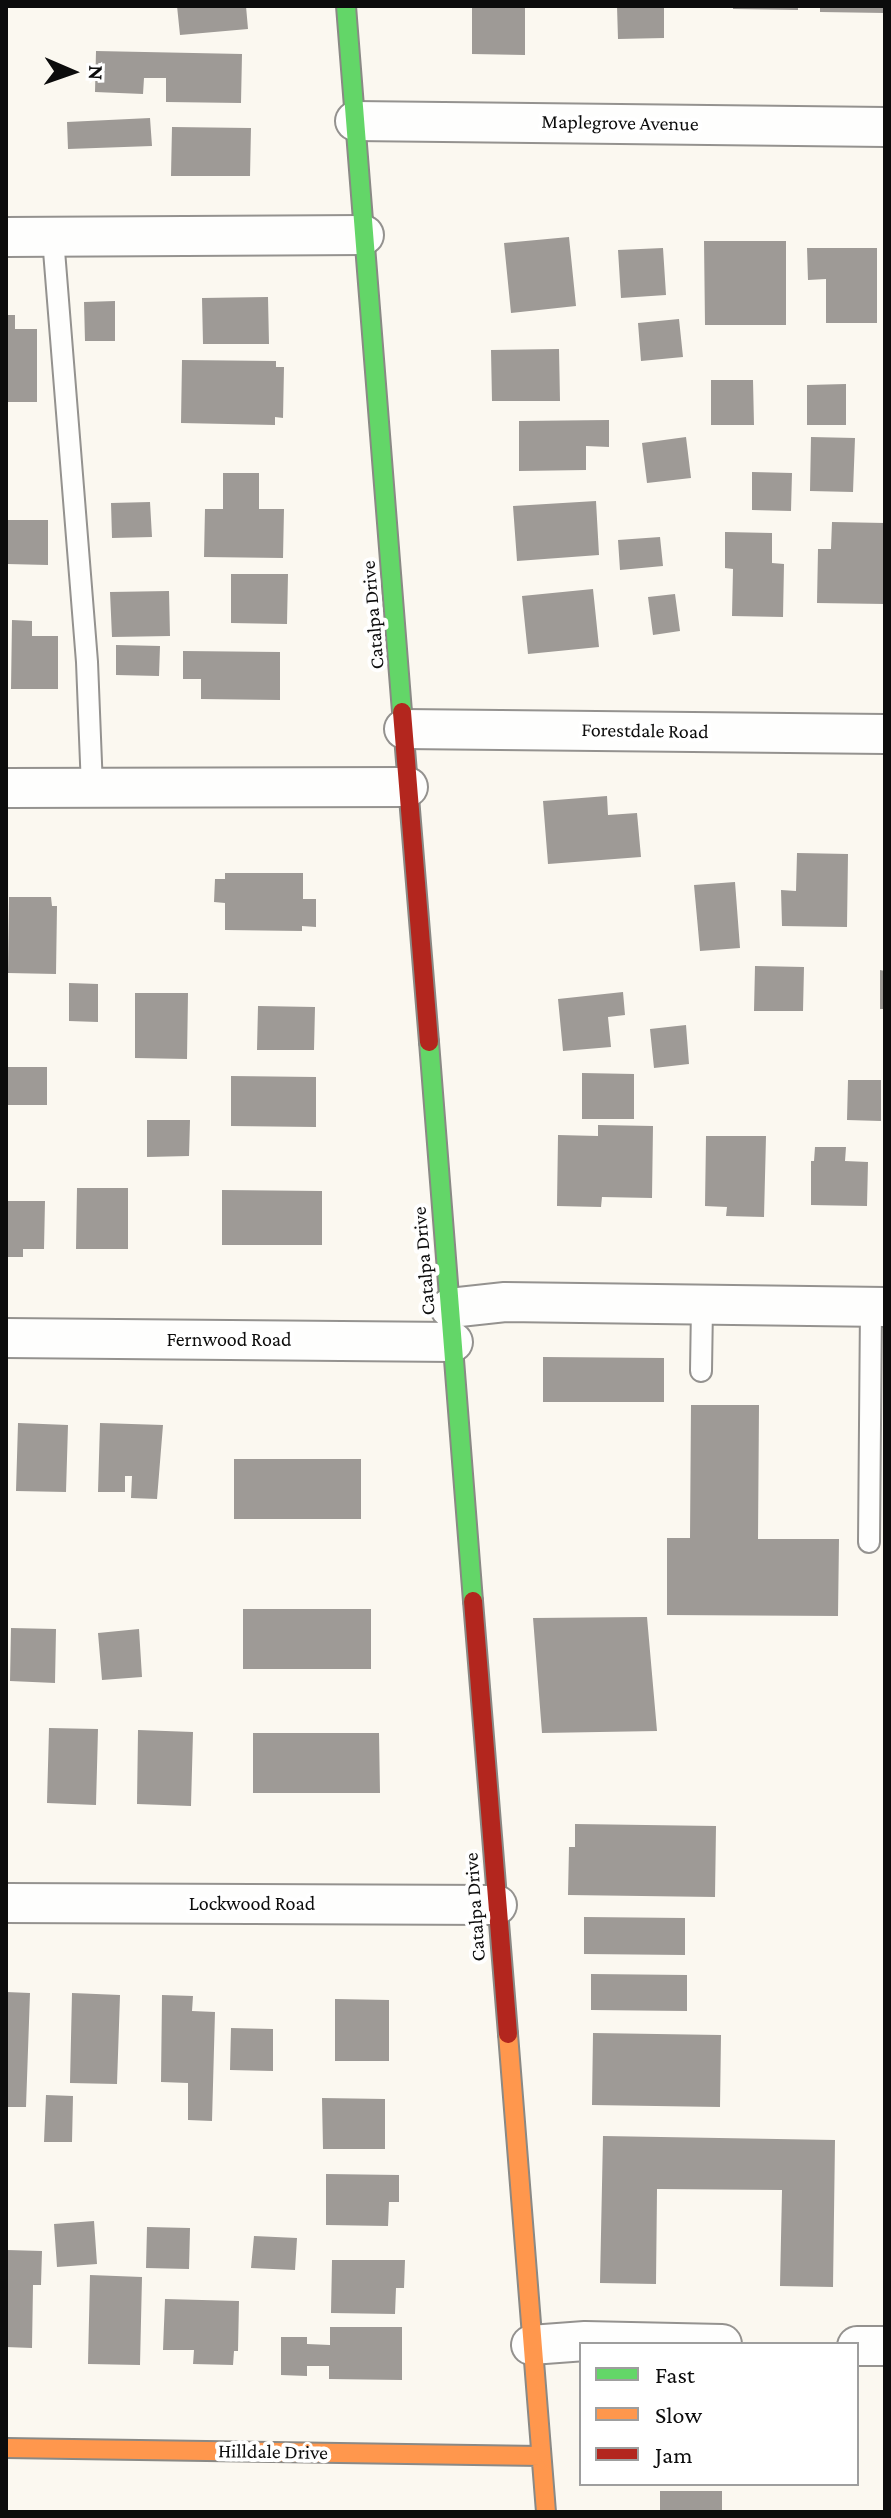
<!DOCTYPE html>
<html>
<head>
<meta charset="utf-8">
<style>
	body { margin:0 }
	#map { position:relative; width:891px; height:2518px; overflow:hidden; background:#fbf8f0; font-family:"Crimson Pro",serif }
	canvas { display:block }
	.frame { position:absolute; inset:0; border:8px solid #0c0c0c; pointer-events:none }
	.legend { position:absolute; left:579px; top:2342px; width:280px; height:144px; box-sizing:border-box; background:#fff; border:2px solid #9e9e9e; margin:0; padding:10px 14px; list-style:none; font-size:24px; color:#0c0c0c }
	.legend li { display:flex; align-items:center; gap:16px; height:40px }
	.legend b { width:40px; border:2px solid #9e9e9e }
	.north { position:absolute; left:32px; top:32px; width:80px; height:80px; -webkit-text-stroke:6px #fff; paint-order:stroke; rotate:92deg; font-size:22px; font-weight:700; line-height:32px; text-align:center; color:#0c0c0c }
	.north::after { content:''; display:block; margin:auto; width:28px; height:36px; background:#0c0c0c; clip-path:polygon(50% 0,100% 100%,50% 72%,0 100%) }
</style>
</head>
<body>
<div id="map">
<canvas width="891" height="2518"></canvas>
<div class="frame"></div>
<ul class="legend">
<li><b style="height:10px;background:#63d668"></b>Fast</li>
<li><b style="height:10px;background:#ff974d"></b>Slow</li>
<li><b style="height:10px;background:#b3261e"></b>Jam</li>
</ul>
<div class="north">N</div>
</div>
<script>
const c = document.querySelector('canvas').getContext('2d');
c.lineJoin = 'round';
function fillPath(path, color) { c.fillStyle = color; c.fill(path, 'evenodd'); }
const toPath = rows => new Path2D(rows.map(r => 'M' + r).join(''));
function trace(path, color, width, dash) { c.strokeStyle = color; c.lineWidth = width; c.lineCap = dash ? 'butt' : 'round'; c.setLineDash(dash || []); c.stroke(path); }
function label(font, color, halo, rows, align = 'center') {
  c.font = font + ' "Crimson Pro",serif'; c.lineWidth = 8; c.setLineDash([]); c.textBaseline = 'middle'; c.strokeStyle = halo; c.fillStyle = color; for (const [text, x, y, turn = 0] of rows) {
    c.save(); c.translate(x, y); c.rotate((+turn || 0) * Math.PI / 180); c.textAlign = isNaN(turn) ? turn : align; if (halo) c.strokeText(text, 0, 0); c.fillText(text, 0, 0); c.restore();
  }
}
fillPath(toPath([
	[177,6,246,6,248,29,180,35],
	[472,6,525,6,525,55,472,54],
	[617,6,664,6,664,38,618,39],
	[733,6,798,6,798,10,733,9],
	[820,6,885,6,885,13,820,12],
	[96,51,242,54,241,103,166,102,166,78,144,78,143,94,95,92],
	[150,118,152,146,68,149,67,122],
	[172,127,251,128,250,176,171,176],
	[569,237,576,306,511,313,504,243],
	[704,241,786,241,786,325,705,325],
	[663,248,666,295,621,298,618,250],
	[807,248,877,248,877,323,826,323,826,279,808,280],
	[268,297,269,344,203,344,202,298],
	[115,301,115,341,85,341,84,302],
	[6,315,15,315,15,329,37,329,37,402,6,402],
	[679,319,683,357,641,361,638,323],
	[559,349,560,401,492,401,491,350],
	[182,360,276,361,276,367,284,367,283,418,275,417,275,425,181,423],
	[711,380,753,380,754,425,711,425],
	[846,384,846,425,807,425,807,385],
	[609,420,609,447,586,446,586,470,519,471,519,421],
	[686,437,691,478,647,483,642,443],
	[811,437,855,438,853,492,810,491],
	[752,472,792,473,791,511,752,510],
	[223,473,259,473,259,509,284,509,283,558,204,557,205,509,223,509],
	[596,501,599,555,517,561,513,506],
	[150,502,152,537,112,538,111,503],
	[8,520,48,520,48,565,7,564],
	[832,522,885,523,885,604,817,603,818,549,831,549],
	[725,532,772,533,772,563,784,564,783,617,732,616,733,569,725,568],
	[660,537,663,566,620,570,618,540],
	[231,574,288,574,287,624,231,623],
	[593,589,599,647,528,654,522,596],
	[169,591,170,636,112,637,110,592],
	[675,594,680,631,653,635,648,597],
	[12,620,32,621,32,636,58,636,58,689,11,689],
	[116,645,160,646,159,676,116,675],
	[183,651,280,652,280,700,201,699,201,679,183,679],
	[607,796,608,815,637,813,641,857,548,864,543,801],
	[797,853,848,854,847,927,782,926,781,890,796,891],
	[225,873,303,873,303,899,316,899,316,927,302,926,302,931,225,930,225,903,214,902,215,879,225,879],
	[735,882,740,948,700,951,694,885],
	[9,897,51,897,52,906,57,906,56,974,8,973],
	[755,966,804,967,803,1011,754,1011],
	[880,970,885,971,885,1009,880,1009],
	[69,983,98,984,98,1022,69,1021],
	[623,992,625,1015,608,1017,611,1047,563,1051,558,999],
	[135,993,188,993,187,1059,135,1058],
	[258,1006,315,1007,314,1050,257,1050],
	[686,1025,689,1064,654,1068,650,1029],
	[6,1067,47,1067,47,1105,6,1105],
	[582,1073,634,1074,634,1119,582,1119],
	[231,1076,316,1077,316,1127,231,1126],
	[848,1080,881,1080,881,1121,847,1120],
	[147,1120,190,1120,189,1156,147,1157],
	[598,1125,653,1126,652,1198,602,1197,601,1207,557,1206,558,1135,598,1136],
	[706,1136,766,1136,764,1217,726,1216,727,1207,705,1206],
	[815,1147,846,1147,845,1161,868,1162,867,1206,811,1205,811,1161,814,1161],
	[77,1188,128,1188,128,1249,76,1249],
	[222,1190,322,1191,322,1245,222,1245],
	[6,1201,45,1201,44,1249,23,1249,23,1257,6,1257],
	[543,1357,664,1358,664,1402,543,1402],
	[691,1405,759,1405,758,1539,839,1539,838,1616,667,1615,667,1538,690,1538],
	[18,1423,68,1425,66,1492,16,1491],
	[100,1423,163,1425,157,1499,131,1498,132,1476,125,1476,125,1492,98,1492],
	[234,1459,361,1459,361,1519,234,1519],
	[243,1609,371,1609,371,1669,243,1669],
	[647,1617,657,1731,542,1733,533,1618],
	[11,1628,56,1629,55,1683,10,1681],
	[139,1629,142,1677,102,1680,98,1633],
	[49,1728,98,1729,96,1805,47,1803],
	[138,1730,193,1732,191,1806,137,1804],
	[253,1733,379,1733,380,1793,253,1793],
	[575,1824,716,1826,715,1897,568,1895,569,1847,575,1847],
	[584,1917,685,1918,685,1955,584,1954],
	[591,1974,687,1975,687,2011,591,2010],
	[6,1992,30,1993,26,2107,6,2107],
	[72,1993,120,1995,117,2084,70,2083],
	[162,1995,193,1996,192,2011,215,2012,212,2121,188,2120,188,2083,161,2082],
	[335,1999,389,2000,389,2061,335,2061],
	[231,2028,273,2029,273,2071,230,2070],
	[593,2033,721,2035,720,2107,592,2105],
	[46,2095,73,2096,72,2142,44,2142],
	[322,2098,385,2099,385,2149,323,2149],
	[603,2136,835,2140,833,2287,780,2286,782,2190,657,2189,656,2284,600,2283],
	[326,2174,399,2175,399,2202,389,2202,388,2226,326,2225],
	[94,2221,97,2264,57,2267,54,2224],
	[147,2227,190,2228,189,2269,146,2268],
	[254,2236,297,2238,295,2270,251,2268],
	[7,2250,42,2251,41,2285,33,2285,32,2348,6,2347],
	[332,2260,405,2260,404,2288,396,2288,395,2314,331,2313],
	[90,2275,142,2277,140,2365,88,2364],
	[165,2299,239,2301,238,2351,234,2351,233,2365,193,2364,194,2350,163,2350],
	[330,2327,402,2327,402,2380,329,2379,329,2366,307,2366,307,2376,281,2375,281,2337,307,2337,307,2344,330,2345],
	[660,2491,722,2491,722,2512,660,2512]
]), '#9e9a96');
const lane = toPath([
	[53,238,87,662,92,788],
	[701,1371,702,1306],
	[869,1542,871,1307]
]);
const street = toPath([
	[355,121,885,127],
	[6,237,364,235],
	[404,729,885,734],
	[6,788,408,787],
	[450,1308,505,1302,885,1307],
	[6,1338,453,1342],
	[6,1903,497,1905],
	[531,2345,585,2341,722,2344],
	[857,2346,885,2346]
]);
const fast = toPath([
	[346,6,402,712],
	[429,1042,473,1601]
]);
const slow = toPath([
	[508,2034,546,2512],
	[6,2448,540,2456]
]);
const jam = toPath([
	[402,712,429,1042],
	[473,1601,508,2034]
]);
trace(lane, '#94928f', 24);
trace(street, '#94928f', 42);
trace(fast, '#8a8985', 22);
trace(slow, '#8a8985', 22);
trace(jam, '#8a8985', 22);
trace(lane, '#fefefd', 20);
trace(street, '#fefefd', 38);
trace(fast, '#63d668', 18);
trace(slow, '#ff974d', 18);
trace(jam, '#b3261e', 18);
label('20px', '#0c0c0c', '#fff', [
	["Maplegrove Avenue",620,123,1],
	["Catalpa Drive",373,615,-95],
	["Forestdale Road",645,731,1],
	["Catalpa Drive",424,1261,-95],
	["Fernwood Road",229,1340],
	["Lockwood Road",252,1904],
	["Catalpa Drive",475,1907,-94],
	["Hilldale Drive",273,2452,1]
]);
</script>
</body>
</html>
